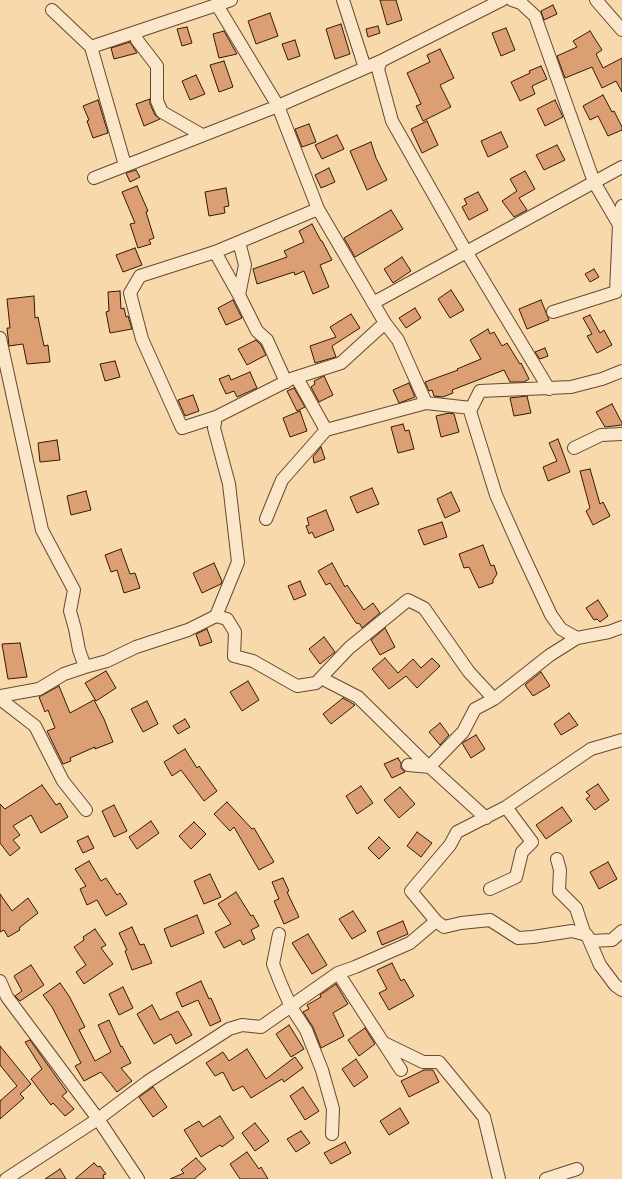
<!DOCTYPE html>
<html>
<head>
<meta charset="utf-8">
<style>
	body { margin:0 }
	canvas { display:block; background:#f8d9ac }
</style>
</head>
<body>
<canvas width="622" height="1179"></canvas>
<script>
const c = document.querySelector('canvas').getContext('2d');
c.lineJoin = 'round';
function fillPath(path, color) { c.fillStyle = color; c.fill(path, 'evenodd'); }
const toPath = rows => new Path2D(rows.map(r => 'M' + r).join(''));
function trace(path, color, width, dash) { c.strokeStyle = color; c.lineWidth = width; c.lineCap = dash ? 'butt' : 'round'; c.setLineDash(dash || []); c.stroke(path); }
const building = toPath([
	[380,0,396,0,402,20,387,25,380,0],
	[553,5,557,14,544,20,541,11,553,5],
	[270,13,278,36,256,44,248,21,270,13],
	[341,24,350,54,335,59,326,29,341,24],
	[378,26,380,33,368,37,366,29,378,26],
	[187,27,192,43,182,46,177,29,187,27],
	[506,28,515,50,501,56,492,33,506,28],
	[224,31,237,54,219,58,213,34,224,31],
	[590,31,602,50,596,54,603,68,622,58,622,92,616,81,602,88,592,67,565,78,557,56,577,47,573,41,590,31],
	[295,40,300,56,288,60,282,44,295,40],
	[130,42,137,53,114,59,111,48,130,42],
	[440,49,454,78,440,85,451,107,423,121,416,106,421,104,407,73,430,62,427,55,440,49],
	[224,61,233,87,219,92,210,65,224,61],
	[541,66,547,79,532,86,535,94,520,101,511,82,530,73,529,71,541,66],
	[196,75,205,94,190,100,182,81,196,75],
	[603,95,612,112,614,111,622,127,622,130,608,136,598,116,590,120,583,106,603,95],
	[150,99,150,104,155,115,160,119,144,126,136,104,150,99],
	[98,100,108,133,93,138,87,121,89,120,83,106,98,100],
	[555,100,563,117,545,126,537,109,555,100],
	[427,121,438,145,422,153,411,129,427,121],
	[309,124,316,142,302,147,295,129,309,124],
	[501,132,508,147,488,157,481,141,501,132],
	[337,135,344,149,322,159,315,145,337,135],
	[371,142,376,158,387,180,367,190,350,151,371,142],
	[557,145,565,160,544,170,536,155,557,145],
	[329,168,335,182,321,188,315,175,329,168],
	[136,170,140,177,130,182,126,173,136,170],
	[525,171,535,189,519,198,527,210,514,217,502,201,517,191,510,179,525,171],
	[137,186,148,211,146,212,154,238,149,240,151,244,138,248,130,224,135,223,122,192,137,186],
	[226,188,229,206,224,207,225,213,209,216,205,192,226,188],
	[478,192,488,210,469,220,462,207,467,204,464,199,478,192],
	[391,210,403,229,355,257,344,238,391,210],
	[312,224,321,241,322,241,332,260,320,265,329,287,313,294,304,271,295,275,294,272,257,284,253,269,287,257,284,251,304,242,299,231,312,224],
	[135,248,142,265,123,272,116,255,135,248],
	[402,257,411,271,393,283,384,269,402,257],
	[594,269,599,277,590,282,585,274,594,269],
	[451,290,464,310,450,318,438,299,451,290],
	[120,291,121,309,124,308,126,317,128,316,132,329,110,333,106,312,109,311,108,292,120,291],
	[34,296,35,318,38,317,44,346,48,345,50,362,27,364,23,344,9,346,7,328,10,328,7,299,34,296],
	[233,300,242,318,226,325,218,308,233,300],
	[541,300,549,320,527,329,519,309,541,300],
	[415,308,421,318,406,328,399,318,415,308],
	[351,314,360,328,332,346,336,357,315,363,310,346,336,337,330,327,351,314],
	[590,315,600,333,604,330,612,345,597,353,587,336,592,334,583,318,590,315],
	[488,329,490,334,494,332,502,346,507,343,520,364,521,363,529,379,524,382,510,382,504,370,452,390,453,393,443,397,434,396,432,390,429,391,425,382,458,370,457,369,481,359,470,340,488,329],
	[256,340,261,345,266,355,247,365,238,349,256,340],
	[545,348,548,356,540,359,535,352,545,348],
	[115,361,120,377,105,381,100,364,115,361],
	[250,372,257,388,237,397,234,391,226,394,219,379,229,375,231,380,250,372],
	[324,376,333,395,319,402,311,387,315,384,314,381,324,376],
	[409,383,415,397,399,403,393,390,409,383],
	[294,388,305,407,297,411,287,391,294,388],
	[193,395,199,411,185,416,178,400,193,395],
	[527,396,531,413,514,416,510,398,527,396],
	[612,404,622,423,622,425,605,427,596,412,612,404],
	[300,411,307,431,290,437,283,418,300,411],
	[449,413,454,414,459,432,441,437,436,416,449,413],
	[403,424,405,431,409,430,414,449,398,453,391,427,403,424],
	[558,439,570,472,548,481,543,467,557,461,549,443,558,439],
	[57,440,60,460,40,462,38,443,57,440],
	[321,447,325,459,314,463,313,457,321,447],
	[590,469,600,504,603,502,610,516,593,525,586,511,590,508,580,471,590,469],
	[372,488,379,504,357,513,350,497,372,488],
	[86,491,91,510,71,515,67,496,86,491],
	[451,492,460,511,445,518,437,499,451,492],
	[326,510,334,530,315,538,312,532,309,534,306,526,309,525,307,518,326,510],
	[442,522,447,537,424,545,418,530,442,522],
	[483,545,491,566,494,565,497,574,493,580,493,583,479,588,469,567,464,568,459,554,483,545],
	[121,549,130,574,135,573,140,588,124,593,117,570,111,572,105,555,121,549],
	[214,563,222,581,221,584,202,593,193,573,214,563],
	[332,563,345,587,347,585,364,610,373,603,380,613,362,628,360,624,356,623,330,583,326,585,318,571,332,563],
	[300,581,306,595,294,600,288,586,300,581],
	[598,600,608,616,600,622,597,619,594,620,586,608,598,600],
	[385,628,395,647,380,655,371,640,385,628],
	[207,629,212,642,200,646,196,634,207,629],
	[324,637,335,652,320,664,309,649,324,637],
	[20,643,27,677,8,679,2,644,20,643],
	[385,658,398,673,413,659,421,668,432,658,440,666,417,688,406,676,389,689,372,669,385,658],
	[106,671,116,688,96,701,85,683,106,671],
	[541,672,550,686,533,696,525,685,526,684,541,672],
	[248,681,259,700,242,711,230,692,248,681],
	[59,686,70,713,94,700,104,719,113,742,95,749,95,747,70,758,71,761,63,764,47,731,55,728,48,710,45,712,39,697,59,686],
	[343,698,355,705,331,724,323,714,343,698],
	[147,701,158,724,143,732,131,709,147,701],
	[569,713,578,725,561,735,554,724,569,713],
	[185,719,190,727,178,734,173,726,185,719],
	[440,723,449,735,440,745,429,732,440,723],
	[476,735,485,749,471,758,462,743,476,735],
	[185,749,197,768,199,766,217,791,204,801,181,770,172,776,164,762,185,749],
	[398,758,401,763,401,768,405,772,392,778,384,764,398,758],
	[598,784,609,800,595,810,586,799,590,796,586,792,598,784],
	[42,785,56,805,60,803,68,817,41,833,31,815,13,826,20,835,13,840,20,848,10,856,0,843,0,804,5,809,42,785],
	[361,786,373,803,357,814,346,796,361,786],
	[400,787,415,804,399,818,384,800,400,787],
	[227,802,252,829,254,828,274,862,259,870,234,827,230,831,214,814,227,802],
	[114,805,127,831,114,837,102,811,114,805],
	[562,807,572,821,546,839,536,825,562,807],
	[151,821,159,833,137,849,129,837,151,821],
	[194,822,206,834,191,849,179,836,194,822],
	[417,832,432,843,421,857,407,846,417,832],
	[88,836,94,848,83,853,77,841,88,836],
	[379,837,390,848,379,859,368,848,379,837],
	[89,861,101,881,106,878,117,895,120,893,127,904,106,916,97,900,87,905,80,889,86,886,75,869,89,861],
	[608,862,617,879,599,889,590,872,608,862],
	[210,874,221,897,204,904,194,881,210,874],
	[283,878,289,891,287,892,299,917,284,924,274,901,279,899,272,882,283,878],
	[236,892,251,916,253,915,259,926,251,930,255,939,243,945,240,940,224,948,215,932,231,924,218,904,236,892],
	[0,894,12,911,28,898,38,913,19,928,20,930,8,937,4,930,0,932,0,894],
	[353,911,366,931,352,939,339,919,353,911],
	[197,915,204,933,171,947,164,929,197,915],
	[403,921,408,934,382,945,377,932,403,921],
	[132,927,140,945,144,944,152,963,132,970,125,951,127,950,119,933,132,927],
	[95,929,106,945,101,948,113,964,84,984,76,972,86,965,74,947,84,940,83,937,95,929],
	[308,934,327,965,312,974,292,943,308,934],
	[392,963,401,981,404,979,414,996,389,1010,379,993,387,989,377,970,392,963],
	[31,965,44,985,20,1001,15,996,22,991,14,976,31,965],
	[201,981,209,999,211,998,221,1021,210,1026,198,1000,182,1007,176,993,201,981],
	[60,983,69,996,85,1027,79,1030,95,1061,111,1052,98,1025,109,1020,121,1047,122,1046,131,1063,121,1068,132,1081,117,1092,101,1072,84,1081,75,1066,81,1063,52,1007,43,995,60,983],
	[336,984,348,1004,333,1013,344,1036,321,1048,313,1027,303,1012,309,1009,307,1005,321,997,320,995,336,984],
	[123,987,133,1008,119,1015,109,994,123,987],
	[152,1005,160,1020,178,1011,192,1035,176,1044,171,1034,154,1044,137,1014,152,1005],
	[289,1025,304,1049,291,1057,276,1034,289,1025],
	[365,1028,375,1044,359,1056,348,1040,365,1028],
	[30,1040,67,1092,62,1096,74,1109,65,1116,53,1103,51,1105,31,1079,42,1069,25,1042,30,1040],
	[0,1046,31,1084,20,1094,24,1098,0,1119,0,1101,17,1086,0,1065,0,1046],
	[247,1049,266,1079,295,1057,303,1068,284,1082,282,1079,251,1098,243,1086,233,1091,223,1072,215,1076,206,1063,223,1052,229,1061,247,1049],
	[356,1059,368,1077,354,1087,342,1069,356,1059],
	[424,1070,433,1070,439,1082,409,1097,401,1081,424,1070],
	[153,1087,167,1107,153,1117,139,1097,153,1087],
	[303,1087,319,1111,305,1120,290,1096,303,1087],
	[400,1108,409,1123,389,1135,380,1121,400,1108],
	[220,1116,234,1138,222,1147,220,1145,201,1157,184,1130,199,1121,203,1127,220,1116],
	[255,1123,269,1141,255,1151,242,1133,255,1123],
	[301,1131,310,1143,296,1152,287,1139,301,1131],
	[345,1142,351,1153,331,1164,324,1153,345,1142],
	[247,1152,259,1169,261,1167,268,1179,240,1179,230,1164,247,1152],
	[196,1158,206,1169,194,1179,170,1179,184,1173,181,1170,196,1158],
	[94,1163,98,1167,100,1166,106,1174,103,1175,104,1179,75,1179,94,1163],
	[60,1169,66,1179,45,1179,60,1169]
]);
fillPath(building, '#dc9f74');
trace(building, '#361905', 1);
const street = toPath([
	[343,0,365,68],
	[512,0,521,3,535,16,594,182,622,230],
	[596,0,622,30],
	[217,5,278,106,318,209,385,323,398,340,426,403],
	[52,10,91,47,125,165],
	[136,32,137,40,157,66,157,101,162,112,202,135],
	[91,47,231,0],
	[381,61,378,69,392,121,464,248,549,389],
	[94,178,278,106,381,61,502,0],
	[318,209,215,252,140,276,130,293,142,339,182,428,216,417,291,379,341,363,385,323],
	[239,242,245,265,239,295],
	[215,252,239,295,257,331,267,340,286,382],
	[373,303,622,167],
	[553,312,616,292,619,225,622,206],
	[0,338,42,530,74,590,70,611,75,629,79,650,85,667,107,661,136,647,188,630,216,616,238,562,229,484,214,428,216,417],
	[297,378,326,430],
	[574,448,601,435,622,434],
	[266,519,282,480,326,430,426,403,471,408],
	[216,616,227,619,235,632,234,656,253,661,297,686,316,683,349,648,408,600,424,608,469,672,494,699,550,655,577,638,561,629,551,615,522,553,496,495,470,411,480,391,571,387,602,379,622,371],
	[577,638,609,632,622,627],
	[321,678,358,697,429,767,463,732,475,709,494,699],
	[0,696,39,689,64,674,85,667],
	[0,699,35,726,63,781,86,810],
	[408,765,430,767,486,818],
	[557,859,560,870,559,891,576,908,585,935],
	[490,889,516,877,522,852,532,842,506,807],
	[436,921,444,927,461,923,490,920,518,938,533,937,572,931,587,935,600,965,615,985,622,990],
	[279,934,273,964,280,982,291,1007,306,1030,322,1070,333,1109,332,1134],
	[590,941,612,940,622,931],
	[338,973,401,1070],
	[0,981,7,997,98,1119,138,1179],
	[384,1043,423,1062,439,1062,484,1117,499,1179],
	[6,1179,98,1119,147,1082,229,1029,242,1025,261,1027,338,973,355,967,410,943,436,921,411,891,450,845,457,832,506,807,591,749,622,740],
	[546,1179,577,1169]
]);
trace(street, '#66492f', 14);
trace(street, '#fae6c9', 12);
</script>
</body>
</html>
